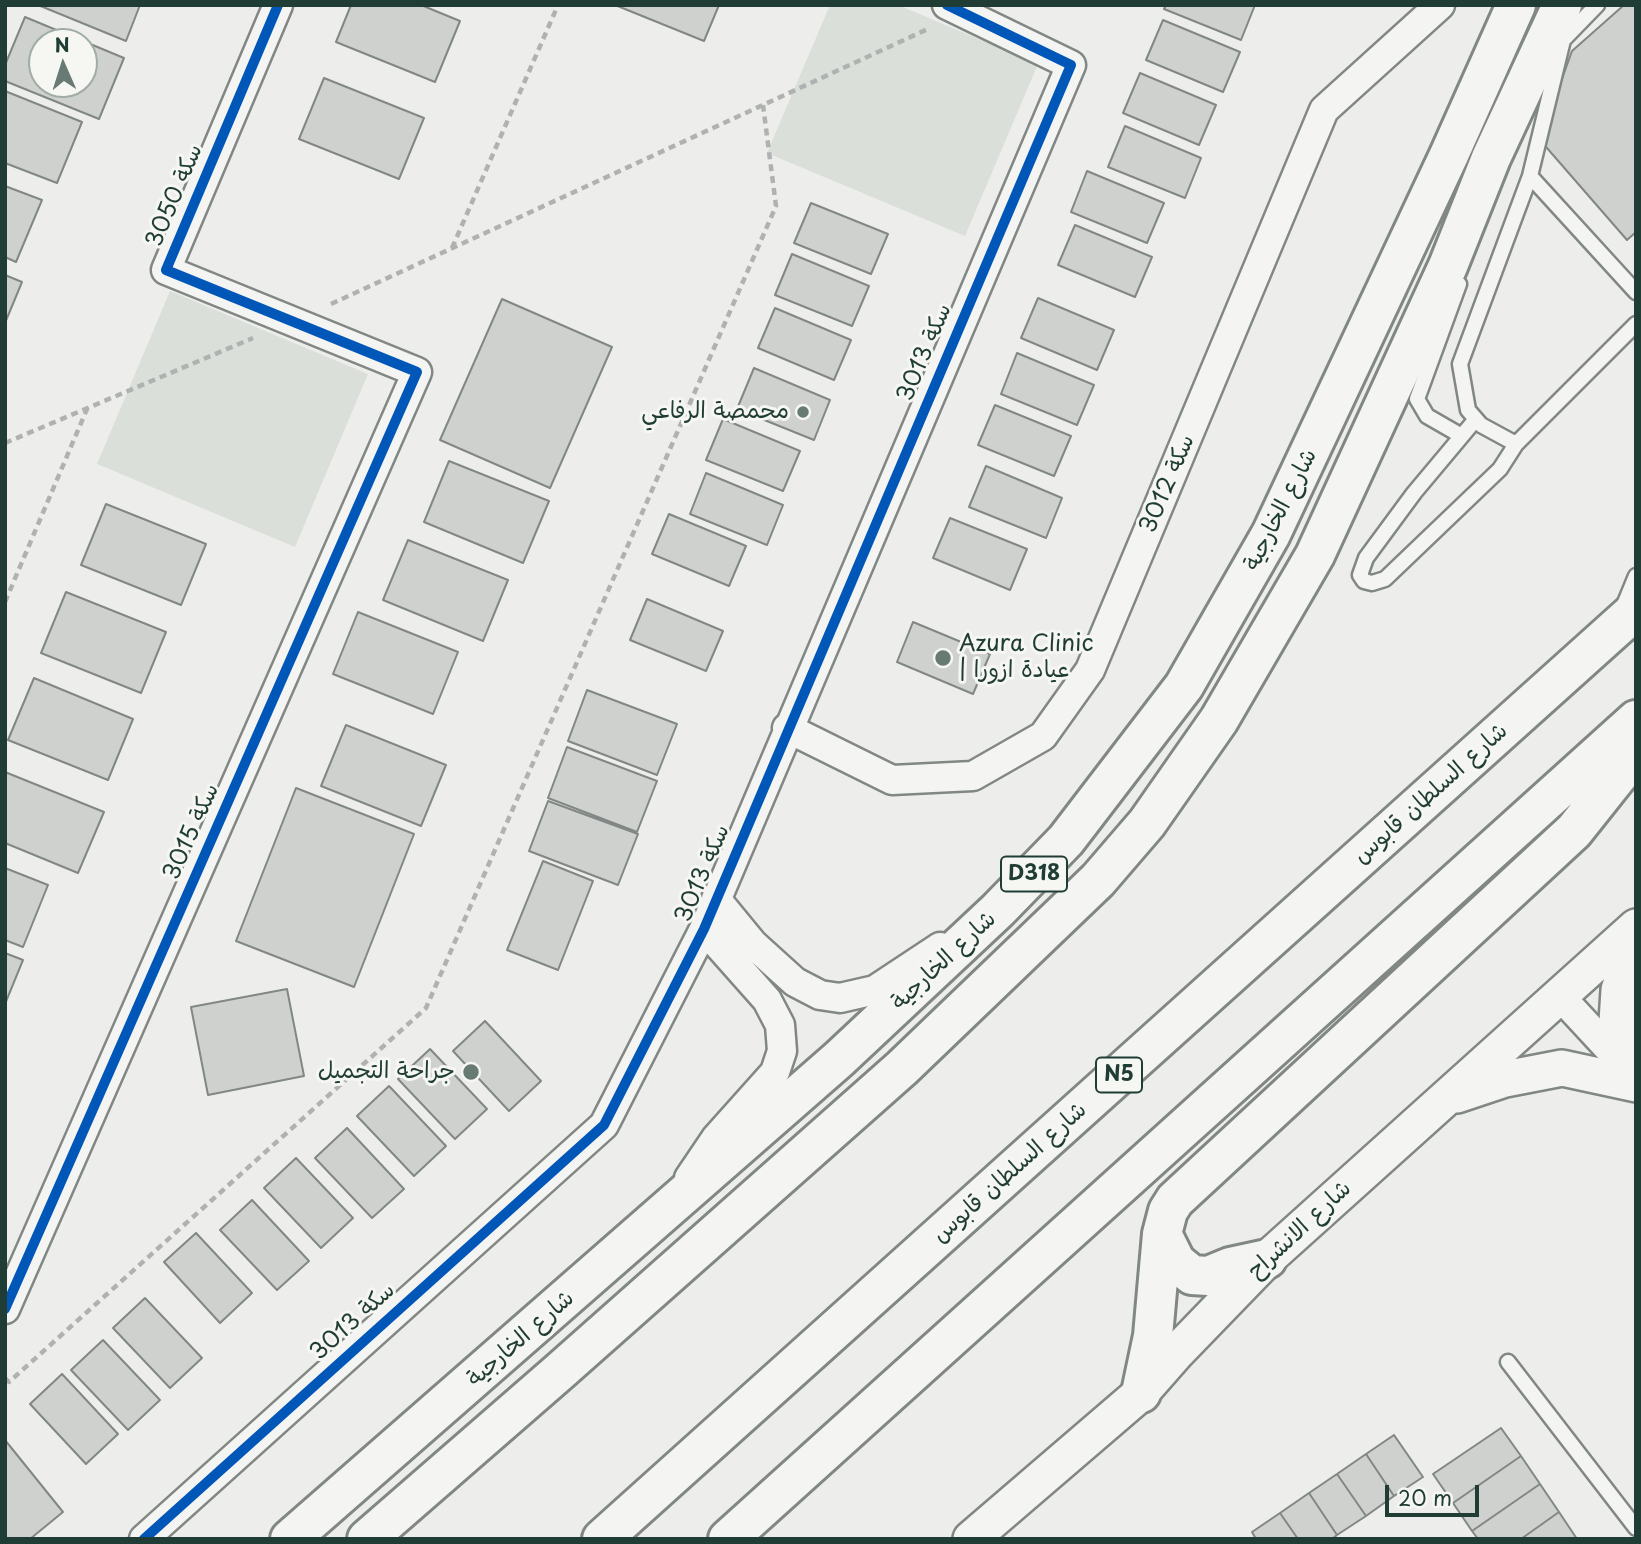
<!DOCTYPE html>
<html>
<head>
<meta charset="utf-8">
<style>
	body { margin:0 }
	#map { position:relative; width:1641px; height:1544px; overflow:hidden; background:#edeeeb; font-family:"Playpen Sans",sans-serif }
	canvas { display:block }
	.frame { position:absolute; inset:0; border:7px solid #1f3d34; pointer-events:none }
	.north { position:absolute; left:28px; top:28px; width:70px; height:70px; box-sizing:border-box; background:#f6f6f2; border:2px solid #a0aca6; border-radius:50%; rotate:357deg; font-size:19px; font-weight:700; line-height:28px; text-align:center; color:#1f3d34 }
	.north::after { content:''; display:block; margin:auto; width:24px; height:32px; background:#677b74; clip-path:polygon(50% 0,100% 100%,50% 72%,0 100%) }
	.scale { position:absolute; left:1385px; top:1485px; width:94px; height:32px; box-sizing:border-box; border:4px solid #1f3d34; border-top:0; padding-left:9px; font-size:21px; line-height:24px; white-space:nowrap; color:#1f3d34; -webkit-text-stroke:5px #f6f6f2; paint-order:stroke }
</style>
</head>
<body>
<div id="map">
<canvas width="1641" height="1544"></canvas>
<div class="frame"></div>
<div class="north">N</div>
<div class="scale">20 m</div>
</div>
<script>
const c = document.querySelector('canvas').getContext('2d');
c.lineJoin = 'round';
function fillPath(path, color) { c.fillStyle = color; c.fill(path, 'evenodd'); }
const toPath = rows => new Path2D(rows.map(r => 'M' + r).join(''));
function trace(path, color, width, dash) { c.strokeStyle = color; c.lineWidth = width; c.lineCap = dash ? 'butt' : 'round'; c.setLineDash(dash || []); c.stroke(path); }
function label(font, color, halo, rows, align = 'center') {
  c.font = font + ' "Playpen Sans","Playpen Sans Arabic",sans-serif'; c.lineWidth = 6; c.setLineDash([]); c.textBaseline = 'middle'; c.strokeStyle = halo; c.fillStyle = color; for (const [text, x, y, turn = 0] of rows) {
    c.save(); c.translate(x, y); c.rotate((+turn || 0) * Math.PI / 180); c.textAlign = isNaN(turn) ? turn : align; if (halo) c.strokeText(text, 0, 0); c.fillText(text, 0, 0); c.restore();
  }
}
fillPath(toPath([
	[830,5,898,5,1038,64,965,236,767,153],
	[170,291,368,374,295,547,97,464]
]), '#dadfda');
const building = toPath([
	[38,5,140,5,126,41,38,5],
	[351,5,421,5,460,21,435,82,336,42,351,5],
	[615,5,719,5,704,41,615,5],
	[1166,5,1255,5,1241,40,1164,9,1166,5],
	[1624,5,1636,5,1636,232,1627,240,1540,140,1572,51,1624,5],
	[25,17,124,58,99,119,5,81,5,65,25,17],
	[42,42,84,42,84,84,42,84,42,42],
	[1163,20,1240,52,1223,92,1146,60,1163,20],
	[1140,73,1216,105,1199,145,1123,113,1140,73],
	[324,78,424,118,399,179,299,139,324,78],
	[5,91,82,122,57,183,5,163,5,91],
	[1125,126,1201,158,1185,198,1108,167,1125,126],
	[1087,171,1164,203,1147,243,1071,212,1087,171],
	[5,186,42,200,16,262,5,257,5,186],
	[811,203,888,234,871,274,794,243,811,203],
	[1075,225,1152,257,1135,297,1058,265,1075,225],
	[792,254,869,286,852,326,775,295,792,254],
	[5,275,22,282,5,323,5,275],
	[1038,298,1114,330,1097,370,1021,338,1038,298],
	[502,299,612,347,550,488,440,440,502,299],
	[775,308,851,340,834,380,758,348,775,308],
	[1017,353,1094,385,1077,425,1001,394,1017,353],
	[754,368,830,400,814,440,737,409,754,368],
	[995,405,1071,436,1054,476,978,445,995,405],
	[723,419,800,451,783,491,706,460,723,419],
	[449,461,549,501,523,563,424,522,449,461],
	[986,466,1062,498,1046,538,969,507,986,466],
	[706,473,783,505,767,545,690,514,706,473],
	[106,504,206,544,181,605,81,565,106,504],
	[669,514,746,546,729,586,652,554,669,514],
	[950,518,1027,549,1010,590,933,558,950,518],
	[408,540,508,580,483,641,383,600,408,540],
	[66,592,166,632,141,693,41,653,66,592],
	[647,599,723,631,706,671,630,640,647,599],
	[358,612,458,652,433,714,333,674,358,612],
	[913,622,990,654,973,694,897,662,913,622],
	[34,678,133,719,108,780,8,740,34,678],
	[587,690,677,724,657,775,568,741,587,690],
	[346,725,446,765,421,826,321,786,346,725],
	[567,747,657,781,637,832,548,798,567,747],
	[5,772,104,812,78,873,5,843,5,772],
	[296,788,414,834,354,987,236,941,296,788],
	[548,801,638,834,618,885,529,851,548,801],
	[543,861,593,881,558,970,507,950,543,861],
	[5,868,48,885,23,947,5,940,5,868],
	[5,953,23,960,5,1004,5,953],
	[287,989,304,1076,208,1095,191,1007,287,989],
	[485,1021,541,1081,509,1111,453,1051,485,1021],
	[430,1049,487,1109,455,1139,398,1079,430,1049],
	[389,1086,446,1146,414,1176,357,1116,389,1086],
	[347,1128,404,1189,372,1218,315,1158,347,1128],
	[296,1158,353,1218,321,1248,264,1188,296,1158],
	[252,1200,309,1261,277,1290,220,1230,252,1200],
	[196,1233,252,1293,220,1323,164,1262,196,1233],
	[145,1298,202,1358,170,1388,113,1328,145,1298],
	[103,1340,160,1400,128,1430,71,1370,103,1340],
	[62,1374,118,1434,86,1464,30,1404,62,1374],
	[1501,1428,1521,1456,1453,1503,1433,1474,1501,1428],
	[1394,1435,1423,1477,1394,1496,1366,1454,1394,1435],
	[5,1440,63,1512,30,1539,5,1539,5,1440],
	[1366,1454,1394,1496,1366,1516,1337,1474,1366,1454],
	[1521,1456,1540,1484,1472,1531,1453,1503,1521,1456],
	[1337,1474,1366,1516,1337,1535,1309,1493,1337,1474],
	[1540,1484,1559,1512,1521,1539,1478,1539,1472,1531,1540,1484],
	[1309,1493,1337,1535,1332,1539,1298,1539,1280,1513,1309,1493],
	[1559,1512,1577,1539,1521,1539,1559,1512],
	[1280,1513,1298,1539,1256,1539,1252,1532,1280,1513]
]);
fillPath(building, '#cfd1cf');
trace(building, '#818784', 2);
const service = toPath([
	[1597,5,1563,40,1530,176,1460,364,1468,410,1481,425,1516,444,1636,324],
	[1530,176,1636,292],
	[1459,284,1417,399,1427,416,1460,435],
	[1476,419,1414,493,1366,558,1360,575,1364,581,1372,583,1385,579,1500,469,1516,444],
	[1622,610,1636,576],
	[1508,1362,1636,1528]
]);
const minor = toPath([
	[787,728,892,780,973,776,1043,736,1090,670,1324,110,1440,5],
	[716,899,753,944,795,982,820,995,840,998,875,990,940,947],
	[1559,995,1610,1050,1628,1073],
	[689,1178,716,1138,775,1072,782,1051,780,1025,767,1000,704,929],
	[5,1309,417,372,166,270,278,5],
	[144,1539,604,1125,704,929,1071,65,947,5]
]);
const tertiary = toPath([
	[1632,1079,1617,1022,1619,990,1636,940],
	[1457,1095,1505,1079,1562,1068,1636,1084],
	[971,1539,1141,1393,1177,1352,1267,1259,1636,927]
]);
const primary = toPath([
	[290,1539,839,1059,998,910,1066,840,1184,686,1271,534,1449,155,1516,5],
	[367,1539,559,1372,902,1068,1098,880,1147,823,1219,720,1315,555,1448,266,1491,158,1562,5]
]);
const trunk = toPath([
	[1162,1234,1176,1262,1192,1275,1208,1276,1230,1267,1267,1259],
	[1141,1393,1153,1336,1162,1234,1168,1211,1175,1200,1574,831,1636,753],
	[602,1539,1636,610],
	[728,1539,1636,720]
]);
trace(service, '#818784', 19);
trace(minor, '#818784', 33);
trace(tertiary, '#818784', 40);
trace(primary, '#818784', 44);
trace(trunk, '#818784', 44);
trace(toPath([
	[452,248,558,5],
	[331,304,930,28],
	[5,443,253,338],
	[5,602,87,409],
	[5,1378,9,1382,426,1008,776,206,763,105]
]), '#afb2b0', 4.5, [7, 5]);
trace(service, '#f4f4f2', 14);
trace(minor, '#f4f4f2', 28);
trace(tertiary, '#f4f4f2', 35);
trace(primary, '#f4f4f2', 38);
trace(trunk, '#f4f4f2', 38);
trace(toPath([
	[5,1309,417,372,166,270,278,5],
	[144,1539,604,1125,704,929,1071,65,947,5]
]), '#0057b8', 10);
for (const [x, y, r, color] of [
	[803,412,7,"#677b74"],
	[943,658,9,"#677b74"],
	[471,1072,9,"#677b74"]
]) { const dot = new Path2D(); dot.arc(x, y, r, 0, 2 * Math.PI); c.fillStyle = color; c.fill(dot); trace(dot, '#f6f6f2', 2.5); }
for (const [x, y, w] of [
	[1034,874,66],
	[1119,1075,46]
]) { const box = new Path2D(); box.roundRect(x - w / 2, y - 17.5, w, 35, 5); c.fillStyle = '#f6f6f2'; c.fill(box); trace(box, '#1f3d34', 2); }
label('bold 21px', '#1f3d34', null, [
	["D318",1034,874],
	["N5",1119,1075]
]);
label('23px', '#1f3d34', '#f6f6f2', [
	["سكة 3050",175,196,-67],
	["سكة 3013",925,353,-67],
	["سكة 3012",1168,484,-67],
	["شارع الخارجية",1281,510,-63],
	["شارع السلطان قابوس",1431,794,-42],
	["سكة 3015",192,832,-66],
	["سكة 3013",703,874,-67],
	["شارع الخارجية",944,961,-43],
	["شارع السلطان قابوس",1010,1173,-42],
	["شارع الانشراح",1300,1230,-43],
	["سكة 3013",353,1322,-42],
	["شارع الخارجية",521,1339,-41]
]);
label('23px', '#1f3d34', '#f6f6f2', [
	["محمصة الرفاعي",789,412],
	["Azura Clinic",959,645,"left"],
	["| عيادة ازورا",959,671,"left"],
	["جراحة التجميل",455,1072]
], 'right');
</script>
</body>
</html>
